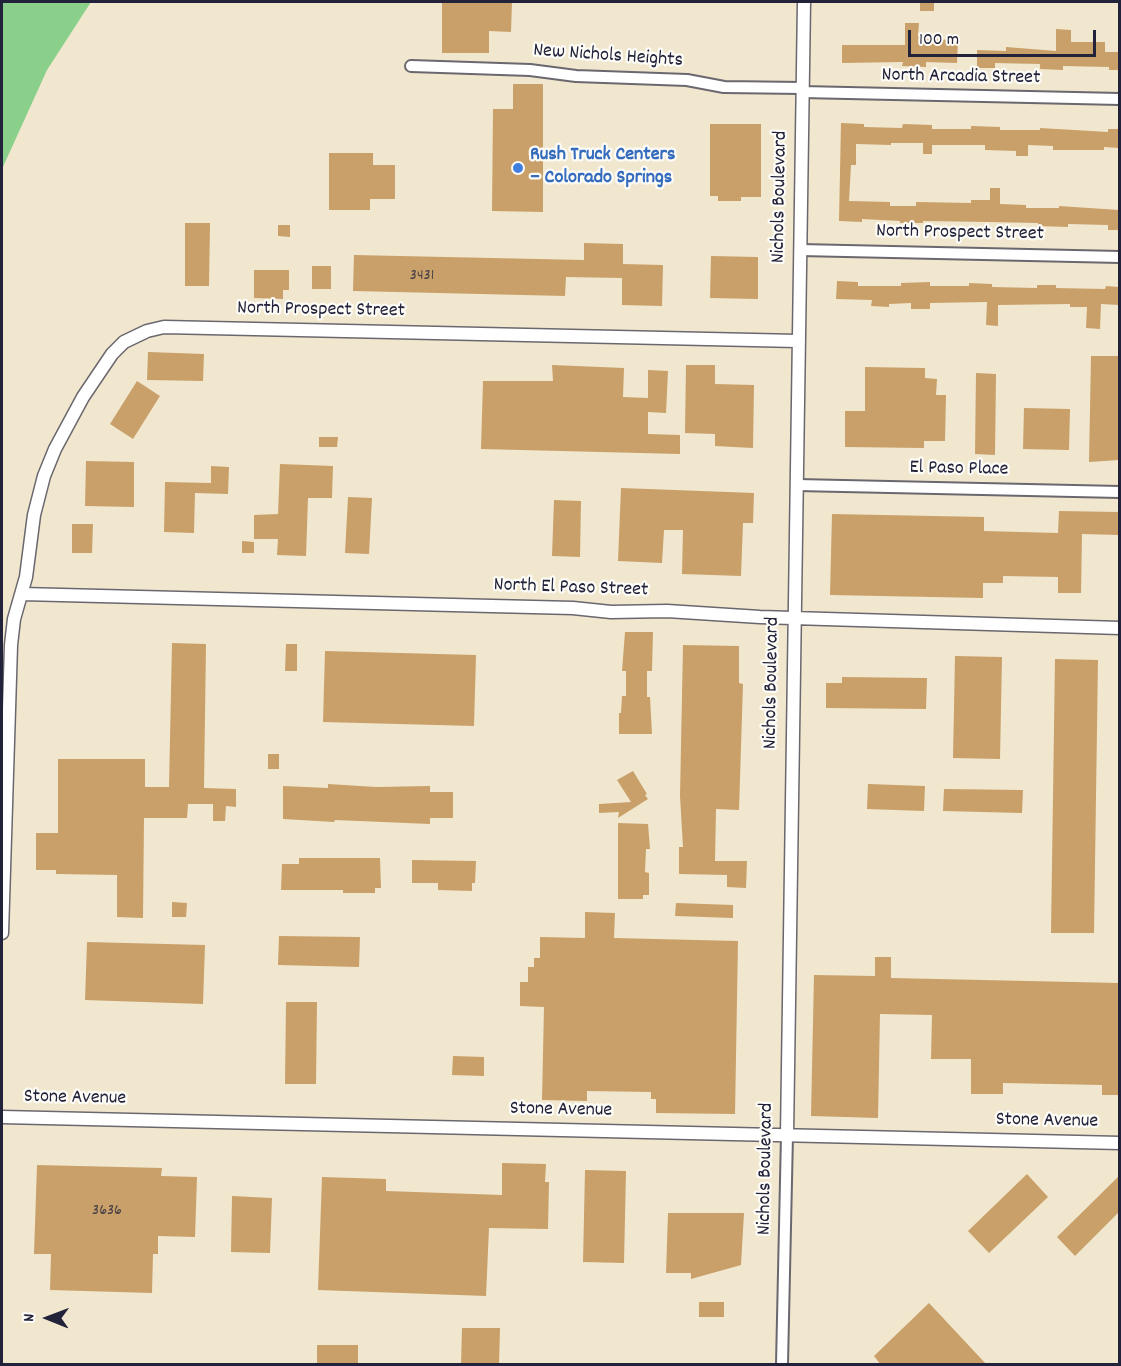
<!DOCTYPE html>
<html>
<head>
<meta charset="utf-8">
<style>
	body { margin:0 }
	#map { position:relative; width:1121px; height:1366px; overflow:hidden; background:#f1e7ce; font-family:Dekko,sans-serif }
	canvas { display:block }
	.frame { position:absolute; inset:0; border:3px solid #22223b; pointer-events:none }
	.north { position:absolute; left:18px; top:1288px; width:60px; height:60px; -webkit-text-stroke:4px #fdfcf7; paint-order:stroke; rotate:271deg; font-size:16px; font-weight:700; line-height:24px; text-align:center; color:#22223b }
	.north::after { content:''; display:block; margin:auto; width:21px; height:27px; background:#22223b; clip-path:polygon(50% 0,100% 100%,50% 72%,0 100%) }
	.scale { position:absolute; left:908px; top:30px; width:188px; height:27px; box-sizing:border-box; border:3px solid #22223b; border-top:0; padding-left:8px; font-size:18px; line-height:21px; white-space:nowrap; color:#22223b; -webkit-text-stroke:4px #fdfcf7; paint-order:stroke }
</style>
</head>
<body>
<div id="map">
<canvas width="1121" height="1366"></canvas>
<div class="frame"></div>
<div class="north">N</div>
<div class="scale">100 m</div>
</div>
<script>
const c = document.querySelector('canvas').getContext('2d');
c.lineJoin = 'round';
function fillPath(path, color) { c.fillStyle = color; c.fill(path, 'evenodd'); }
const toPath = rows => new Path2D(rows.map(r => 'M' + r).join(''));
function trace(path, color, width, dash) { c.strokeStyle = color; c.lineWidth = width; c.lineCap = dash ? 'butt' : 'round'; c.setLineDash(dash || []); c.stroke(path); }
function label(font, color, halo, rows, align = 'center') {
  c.font = font + ' Dekko,sans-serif'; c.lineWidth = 4.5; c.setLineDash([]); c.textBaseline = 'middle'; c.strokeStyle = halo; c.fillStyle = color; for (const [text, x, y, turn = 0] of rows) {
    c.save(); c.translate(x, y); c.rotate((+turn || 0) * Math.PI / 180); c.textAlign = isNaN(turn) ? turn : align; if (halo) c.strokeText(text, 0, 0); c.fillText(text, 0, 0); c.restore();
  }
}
fillPath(toPath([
	[2,2,91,2,47,70,2,169]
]), '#8ad08a');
fillPath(toPath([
	[442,2,512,2,511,32,489,31,489,53,442,53],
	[920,2,934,2,934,11,920,11],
	[905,23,919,23,918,36,927,37,927,39,958,40,957,63,926,62,926,67,902,66,903,62,842,63,842,45,905,45],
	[1056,29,1071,30,1071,42,1105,42,1105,52,1119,52,1119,70,1109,70,1109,67,1063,66,1063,70,1040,69,1040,64,995,63,995,68,977,68,977,50,1006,51,1006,47,1056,51],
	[513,84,543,84,543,212,492,211,493,109,513,109],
	[841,123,864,124,864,127,902,128,903,124,932,125,932,129,971,129,971,126,1000,127,1000,130,1040,130,1040,128,1108,132,1108,129,1119,129,1119,148,1104,147,1104,150,1053,150,1053,146,1028,145,1028,156,1016,156,1016,151,985,150,985,145,932,145,932,154,923,154,923,143,891,143,891,145,856,144,856,165,851,165,849,201,890,202,890,206,916,206,916,202,971,203,971,200,990,200,990,188,1000,188,1000,204,1026,205,1026,208,1059,208,1059,206,1119,210,1119,230,1108,230,1108,225,1068,224,1068,227,1038,226,1038,223,989,222,923,221,923,223,900,223,900,221,862,219,862,222,839,221],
	[710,124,761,124,761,197,741,197,741,201,718,201,718,196,710,196],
	[329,153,373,153,373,165,395,165,395,199,370,199,370,210,329,210],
	[185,223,210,223,209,286,185,286],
	[278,225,290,225,290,237,278,236],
	[584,243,623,244,623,264,663,265,662,306,622,305,622,278,566,277,565,296,353,291,354,255,584,260],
	[711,256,758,257,758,299,710,298],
	[312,266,331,266,331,289,312,289],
	[254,270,289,270,289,290,283,290,283,299,254,298],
	[837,281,858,282,858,286,901,286,901,283,930,282,930,286,969,286,969,283,992,284,992,287,1037,288,1037,285,1056,285,1056,288,1105,289,1106,286,1119,287,1119,305,1101,304,1100,329,1086,328,1087,307,1070,307,1070,304,998,305,998,326,986,325,987,302,930,303,930,309,911,309,911,303,889,304,889,307,871,306,872,300,836,299],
	[148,352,204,354,203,381,147,380],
	[1091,356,1119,356,1119,460,1089,462],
	[552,365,624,368,623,397,648,398,648,370,668,371,666,413,648,412,648,434,680,435,680,454,481,449,483,381,553,381],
	[686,365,715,365,715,384,754,385,753,448,715,446,715,434,685,433],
	[865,367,925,368,925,378,937,379,936,395,946,395,945,441,924,441,924,448,845,447,845,411,865,411],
	[976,373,996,374,995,455,975,454],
	[137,381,160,396,133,439,110,424],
	[1024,408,1070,409,1069,450,1023,449],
	[319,437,338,437,337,447,319,447],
	[86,461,134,462,134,507,85,506],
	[280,464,333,466,332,498,308,498,306,556,277,555,278,539,254,539,254,515,278,514],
	[211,466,229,467,228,494,195,493,194,533,164,532,165,482,211,483],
	[621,488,754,493,753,523,743,523,741,576,682,574,683,530,664,530,662,563,618,561],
	[348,497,372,498,369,554,345,553],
	[554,500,581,501,580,557,552,556],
	[1059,511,1119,512,1119,535,1082,534,1081,593,1058,593,1058,577,1003,576,1003,583,983,583,983,598,830,595,832,514,984,517,984,531,1058,533],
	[72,524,93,524,92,553,72,553],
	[242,541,254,542,254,553,242,553],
	[625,632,653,632,652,671,647,671,647,697,650,697,652,734,619,734,619,713,621,713,622,696,626,696,626,671,622,671],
	[172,643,206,644,204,788,236,789,236,807,226,806,225,821,213,821,213,804,188,804,187,818,144,818,143,918,117,917,117,875,56,874,56,870,36,870,36,833,58,833,58,759,145,759,145,787,169,787],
	[286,644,297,644,297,671,285,671],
	[683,645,739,646,739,683,743,684,739,810,716,809,715,861,747,861,746,888,727,887,727,875,679,874,679,847,683,847,680,796],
	[325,651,476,655,474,726,323,722],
	[955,656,1002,657,1000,759,953,758],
	[1055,659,1098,660,1094,933,1051,933],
	[842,677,927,678,926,709,826,708,826,683,842,683],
	[268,754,279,754,279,769,268,769],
	[633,771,647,794,645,795,648,799,618,818,619,812,599,813,599,804,631,802,617,780],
	[328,784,376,787,430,786,430,792,453,792,453,818,430,818,430,824,335,820,334,822,283,819,283,786,328,788],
	[868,784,925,786,924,811,867,809],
	[944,789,1023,790,1022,813,943,811],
	[618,823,648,824,650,849,646,849,645,872,649,873,649,895,643,895,643,899,618,899],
	[299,858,380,858,381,888,375,888,375,893,343,893,343,890,281,890,282,864,299,864],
	[412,860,476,861,475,883,472,883,472,891,438,890,438,883,412,883],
	[172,902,187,903,186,917,172,917],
	[676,903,733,905,733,918,675,916],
	[585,912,615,913,614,938,738,941,735,1114,656,1113,656,1099,651,1099,651,1092,587,1091,587,1101,542,1100,544,1007,520,1006,520,982,528,982,528,967,534,967,534,958,540,958,540,937,585,938],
	[279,936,360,937,359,967,278,965],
	[87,942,205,945,203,1004,85,1000],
	[875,957,891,957,891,978,1119,983,1119,1095,1102,1095,1102,1085,1003,1083,1003,1094,971,1094,971,1059,931,1059,932,1015,880,1014,878,1118,811,1116,814,975,875,976],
	[286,1002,317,1002,316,1084,285,1084],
	[453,1056,484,1057,484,1076,452,1075],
	[502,1163,546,1164,545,1182,549,1182,548,1229,489,1228,486,1296,318,1290,322,1177,386,1179,386,1191,502,1195],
	[37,1165,162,1168,161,1176,197,1177,195,1237,158,1236,158,1254,153,1254,152,1293,50,1290,51,1254,34,1254],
	[585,1170,626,1171,624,1263,583,1262],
	[1027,1174,1048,1197,989,1253,968,1231],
	[1119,1176,1119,1212,1075,1256,1057,1237],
	[232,1196,272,1198,270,1253,231,1252],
	[668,1213,744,1213,741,1265,691,1279,691,1273,666,1273],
	[699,1302,724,1302,724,1317,699,1317],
	[929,1303,987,1365,881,1365,874,1356],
	[462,1328,500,1328,499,1365,461,1365],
	[317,1345,358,1345,358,1365,317,1365]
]), '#c9a069');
const minor = toPath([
	[411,66,530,70,576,76,687,80,724,87,802,88],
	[802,92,1120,99],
	[800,250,1120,257],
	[797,485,1120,492],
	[782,1364,787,1135]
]);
const tertiary = toPath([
	[22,594,492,606,573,608,611,612,667,611,760,617,1120,628],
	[2,933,11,645,14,619,26,577,34,515,44,476,55,449,83,397,112,354,124,342,147,331,164,327,798,341],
	[2,1117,1120,1143],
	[787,1135,804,2]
]);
trace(minor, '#6a676e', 14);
trace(tertiary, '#6a676e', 15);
trace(minor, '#fff', 10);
trace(tertiary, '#fff', 12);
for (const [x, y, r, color] of [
	[518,168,6,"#3f7fe0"]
]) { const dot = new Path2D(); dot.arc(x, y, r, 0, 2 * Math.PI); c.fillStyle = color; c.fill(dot); trace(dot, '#fdfcf7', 2); }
label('16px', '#4c4246', null, [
	["3431",422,277],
	["3636",107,1212]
]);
label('20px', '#22223b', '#fdfcf7', [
	["New Nichols Heights",608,57,4],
	["North Arcadia Street",961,78,1],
	["Nichols Boulevard",781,197,-89],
	["North Prospect Street",960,234,1],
	["North Prospect Street",321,311,1],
	["El Paso Place",959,470,1],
	["North El Paso Street",571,589,2],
	["Nichols Boulevard",773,683,-89],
	["Stone Avenue",75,1099,1],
	["Stone Avenue",561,1111,1],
	["Stone Avenue",1047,1122,1],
	["Nichols Boulevard",767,1169,-89]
]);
label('bold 20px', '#366cbe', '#fdfcf7', [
	["Rush Truck Centers",530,156],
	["– Colorado Springs",530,179]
], 'left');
</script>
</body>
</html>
